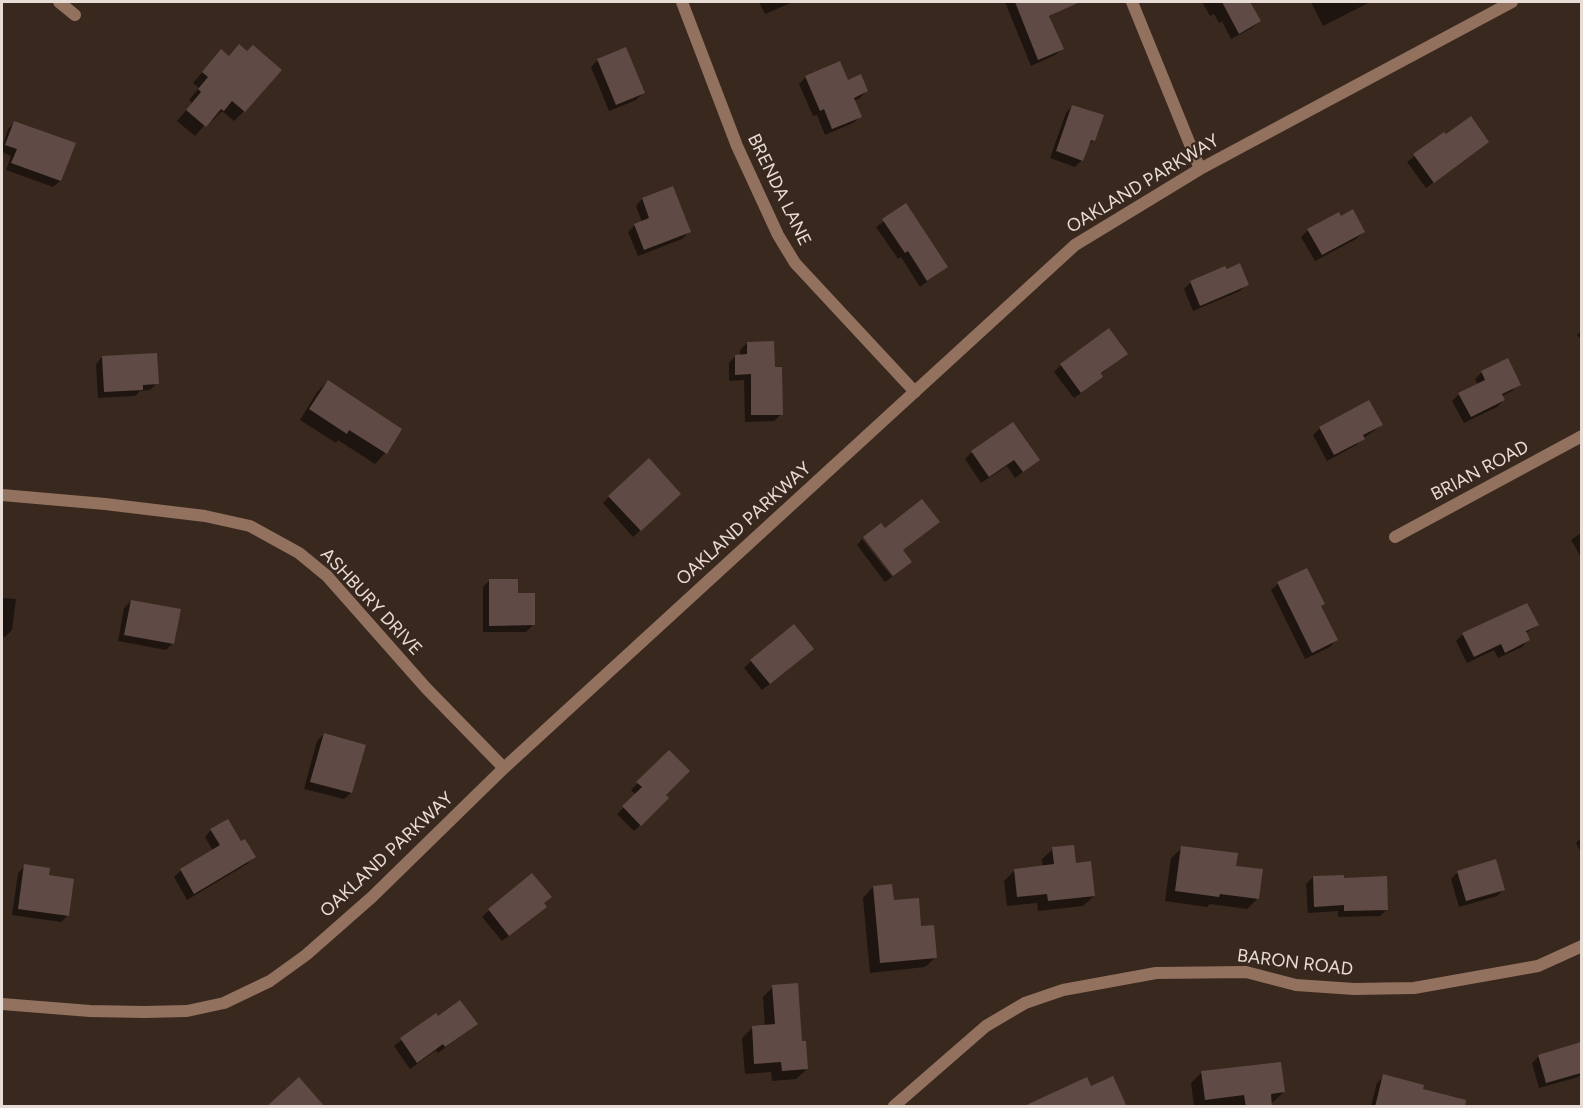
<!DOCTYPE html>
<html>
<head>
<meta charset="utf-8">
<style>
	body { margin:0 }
	#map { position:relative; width:1583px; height:1108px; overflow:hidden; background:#39281e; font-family:Figtree,sans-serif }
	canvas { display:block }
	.frame { position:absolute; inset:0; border:3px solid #e8ddd6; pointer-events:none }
</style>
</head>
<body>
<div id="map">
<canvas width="1583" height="1108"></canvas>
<div class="frame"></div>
</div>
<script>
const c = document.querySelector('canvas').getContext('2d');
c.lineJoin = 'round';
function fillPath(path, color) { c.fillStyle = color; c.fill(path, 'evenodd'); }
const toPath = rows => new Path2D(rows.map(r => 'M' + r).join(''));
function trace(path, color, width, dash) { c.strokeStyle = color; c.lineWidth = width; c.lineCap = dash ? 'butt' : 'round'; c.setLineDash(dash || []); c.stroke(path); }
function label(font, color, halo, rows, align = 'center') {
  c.font = font + ' Figtree,sans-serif'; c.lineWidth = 4.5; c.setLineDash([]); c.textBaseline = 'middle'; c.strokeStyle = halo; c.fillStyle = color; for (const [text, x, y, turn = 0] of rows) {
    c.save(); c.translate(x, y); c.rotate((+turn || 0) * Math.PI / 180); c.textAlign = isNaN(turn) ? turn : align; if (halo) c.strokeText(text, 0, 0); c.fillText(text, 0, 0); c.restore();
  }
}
fillPath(toPath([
	[759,2,793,2,765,14],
	[1005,2,1049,2,1054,13,1048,18,1062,49,1055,55,1031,66],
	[1202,2,1250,2,1249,3,1259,21,1252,28,1231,39,1222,21,1219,23,1214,14,1210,16],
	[1311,2,1370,2,1323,26],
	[239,46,244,111,234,121,222,111,212,121,210,119,195,136,177,121,192,103,189,100,199,88,193,83,211,62,228,57],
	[598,60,643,93,636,100,609,111,591,67],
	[806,77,847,82,866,91,860,98,853,101,860,117,853,123,825,135,817,115,813,116,799,84],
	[1072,106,1093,140,1087,147,1082,160,1075,167,1050,158,1066,113],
	[15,122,60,181,53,187,6,170,11,156,2,152,2,147,8,129],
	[1444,134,1487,142,1426,188,1407,162],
	[672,188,689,232,682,239,638,256,628,232,635,225,642,222,636,206,642,199],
	[906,205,947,267,920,287,901,257,898,259,876,227],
	[1340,218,1363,232,1356,239,1315,261,1301,237,1308,230],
	[1191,282,1247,284,1240,291,1193,311,1184,289],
	[1582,330,1582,341,1577,335],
	[747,343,773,368,781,414,774,421,745,422,744,380,729,381,729,363,735,356,740,356,740,350],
	[1126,354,1100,375,1101,377,1095,383,1074,398,1054,372,1061,365],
	[102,357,157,383,150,390,140,391,135,396,98,398,96,364],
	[1507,360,1519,384,1512,391,1502,396,1504,400,1497,407,1464,423,1452,401,1459,394,1478,385,1475,379,1481,373],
	[328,381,400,430,385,453,375,464,338,440,336,443,300,420,317,392],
	[1381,425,1374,431,1363,438,1356,445,1327,461,1313,435,1320,428],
	[972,452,1038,460,1015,478,1007,466,981,483,965,459],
	[609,497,673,500,633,537,603,503],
	[1582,532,1582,559,1571,540],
	[862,539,892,577,885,582,857,545],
	[490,580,517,594,533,625,526,632,483,632,483,587],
	[1278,584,1323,604,1320,607,1336,640,1330,647,1305,659,1271,590],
	[2,598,16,599,12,630,5,637,2,637],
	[131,601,173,643,166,650,118,641,124,608],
	[1537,625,1525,634,1528,640,1522,647,1498,658,1494,650,1467,663,1456,641,1463,634],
	[805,656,762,690,744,668,751,661],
	[324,734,351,793,344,799,304,789,317,741],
	[669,752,664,795,667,798,634,831,617,814,636,795,631,790],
	[211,830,240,843,254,857,247,864,187,900,174,877,181,870,213,851,205,837],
	[1582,837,1582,854,1576,843],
	[1182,848,1235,867,1258,898,1247,909,1210,904,1207,907,1165,901,1171,858],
	[1053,849,1075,864,1094,896,1083,906,1038,911,1037,903,1007,906,1004,881,1014,871,1043,867,1042,859],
	[25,866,47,877,68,915,61,922,12,915,18,873],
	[1458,872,1504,889,1497,896,1459,907,1451,879],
	[1313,877,1343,880,1387,909,1380,916,1338,917,1338,911,1308,913,1306,884],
	[873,887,920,927,936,957,925,967,870,973,863,898],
	[543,904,538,913,502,941,482,917,489,910],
	[773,987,800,1043,807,1069,796,1079,772,1081,771,1072,745,1074,742,1038,752,1028,765,1027,763,997],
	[435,1015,438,1018,469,1030,438,1053,436,1050,410,1069,394,1046],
	[1578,1045,1582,1058,1582,1074,1578,1077,1539,1088,1532,1063,1539,1056],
	[1202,1072,1284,1092,1273,1102,1270,1103,1271,1106,1234,1106,1234,1105,1194,1106,1191,1083],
	[1384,1076,1421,1090,1429,1106,1371,1106,1377,1083]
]), '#0007');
fillPath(toPath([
	[1015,2,1080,2,1049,16,1064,49,1038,60],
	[1222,2,1250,2,1261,21,1239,34],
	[239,44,247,51,253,45,282,70,245,112,232,101,224,111,221,109,206,127,186,110,201,92,198,89,208,77,202,72,221,49,229,56],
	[626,47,645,93,616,105,597,59],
	[840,61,848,80,861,74,868,91,854,98,862,117,832,129,824,109,820,111,805,76],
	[1072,105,1104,115,1095,141,1091,140,1083,161,1056,151],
	[1471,116,1489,142,1434,183,1413,154,1444,132,1446,134],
	[14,121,76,143,61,181,11,163,17,149,5,145],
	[673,186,691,232,644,250,634,224,649,218,642,198],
	[906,203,948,267,927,281,908,251,905,253,882,219],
	[1353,209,1365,232,1322,255,1307,229,1339,212,1341,216],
	[1240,263,1249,285,1200,306,1190,281,1225,266,1227,269],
	[1109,328,1128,354,1101,373,1103,377,1081,393,1060,364],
	[774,341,775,367,782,367,783,415,751,415,751,374,735,375,735,355,747,354,747,342],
	[157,353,159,384,143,385,143,390,104,392,102,356],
	[1508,358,1521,385,1502,394,1505,400,1471,417,1458,393,1485,380,1481,371],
	[328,380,402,429,387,454,349,430,347,434,309,409],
	[1369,400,1383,425,1363,435,1365,439,1334,455,1319,427],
	[1013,422,1040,460,1023,472,1014,460,989,477,971,451],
	[649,458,681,494,641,531,608,496],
	[922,499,940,522,903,550,912,562,893,576,863,537,881,523,885,528],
	[1307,568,1325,604,1321,606,1338,640,1312,653,1277,582],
	[489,579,518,579,518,593,535,593,535,625,489,626],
	[131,600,181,609,174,644,124,635],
	[1527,603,1539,625,1526,631,1530,640,1505,653,1501,644,1474,657,1462,633],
	[794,624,814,649,770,684,750,660],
	[324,733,366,745,352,793,310,782],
	[669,750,690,771,666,795,669,798,641,826,622,806,642,787,636,782],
	[228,819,241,841,245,839,256,857,194,894,180,869,220,845,210,829],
	[1074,845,1076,863,1091,861,1095,896,1048,901,1047,894,1017,897,1014,869,1054,864,1052,847],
	[1181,846,1238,853,1236,866,1263,869,1259,899,1220,894,1219,897,1175,891],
	[1496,859,1505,890,1466,901,1457,871],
	[24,864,50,868,49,875,74,879,69,916,18,909],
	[532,873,552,897,544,903,547,907,509,936,488,909],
	[1344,875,1344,878,1387,876,1388,910,1344,911,1344,905,1314,907,1313,876],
	[892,884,894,900,919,898,921,926,934,925,937,958,880,963,873,886],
	[798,983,802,1041,806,1041,808,1069,782,1071,781,1062,754,1064,752,1026,775,1024,772,985],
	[460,1000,478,1024,445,1047,443,1044,417,1063,400,1038,436,1013,438,1016],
	[1581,1042,1581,1073,1546,1083,1538,1055],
	[1281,1062,1285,1092,1271,1094,1272,1107,1246,1107,1244,1095,1205,1100,1201,1071],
	[1383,1074,1424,1085,1423,1089,1466,1100,1465,1107,1375,1107],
	[1113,1076,1127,1107,1022,1107,1087,1077,1091,1086],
	[299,1077,325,1107,266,1107]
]), '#604a45');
trace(toPath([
	[59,2,75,15],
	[682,2,737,146,778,235,795,263,915,392],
	[1132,2,1200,169],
	[2,495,105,504,205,516,250,526,299,553,327,576,426,688,504,768],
	[1395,537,1582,436],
	[2,1004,90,1011,144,1012,187,1011,224,1003,270,981,306,955,372,897,504,768,1075,245,1200,169,1512,2],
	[894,1106,986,1026,1025,1003,1063,990,1156,973,1246,972,1296,985,1354,989,1414,988,1538,966,1582,946]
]), '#92715e', 12);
label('18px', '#e8ddd6', '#39281e', [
	["OAKLAND PARKWAY",1143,184,-31],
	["BRENDA LANE",779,190,64],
	["BRIAN ROAD",1480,471,-28],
	["OAKLAND PARKWAY",744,524,-42],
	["ASHBURY DRIVE",371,602,47],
	["OAKLAND PARKWAY",387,855,-43],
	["BARON ROAD",1295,963,7]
]);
</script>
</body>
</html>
